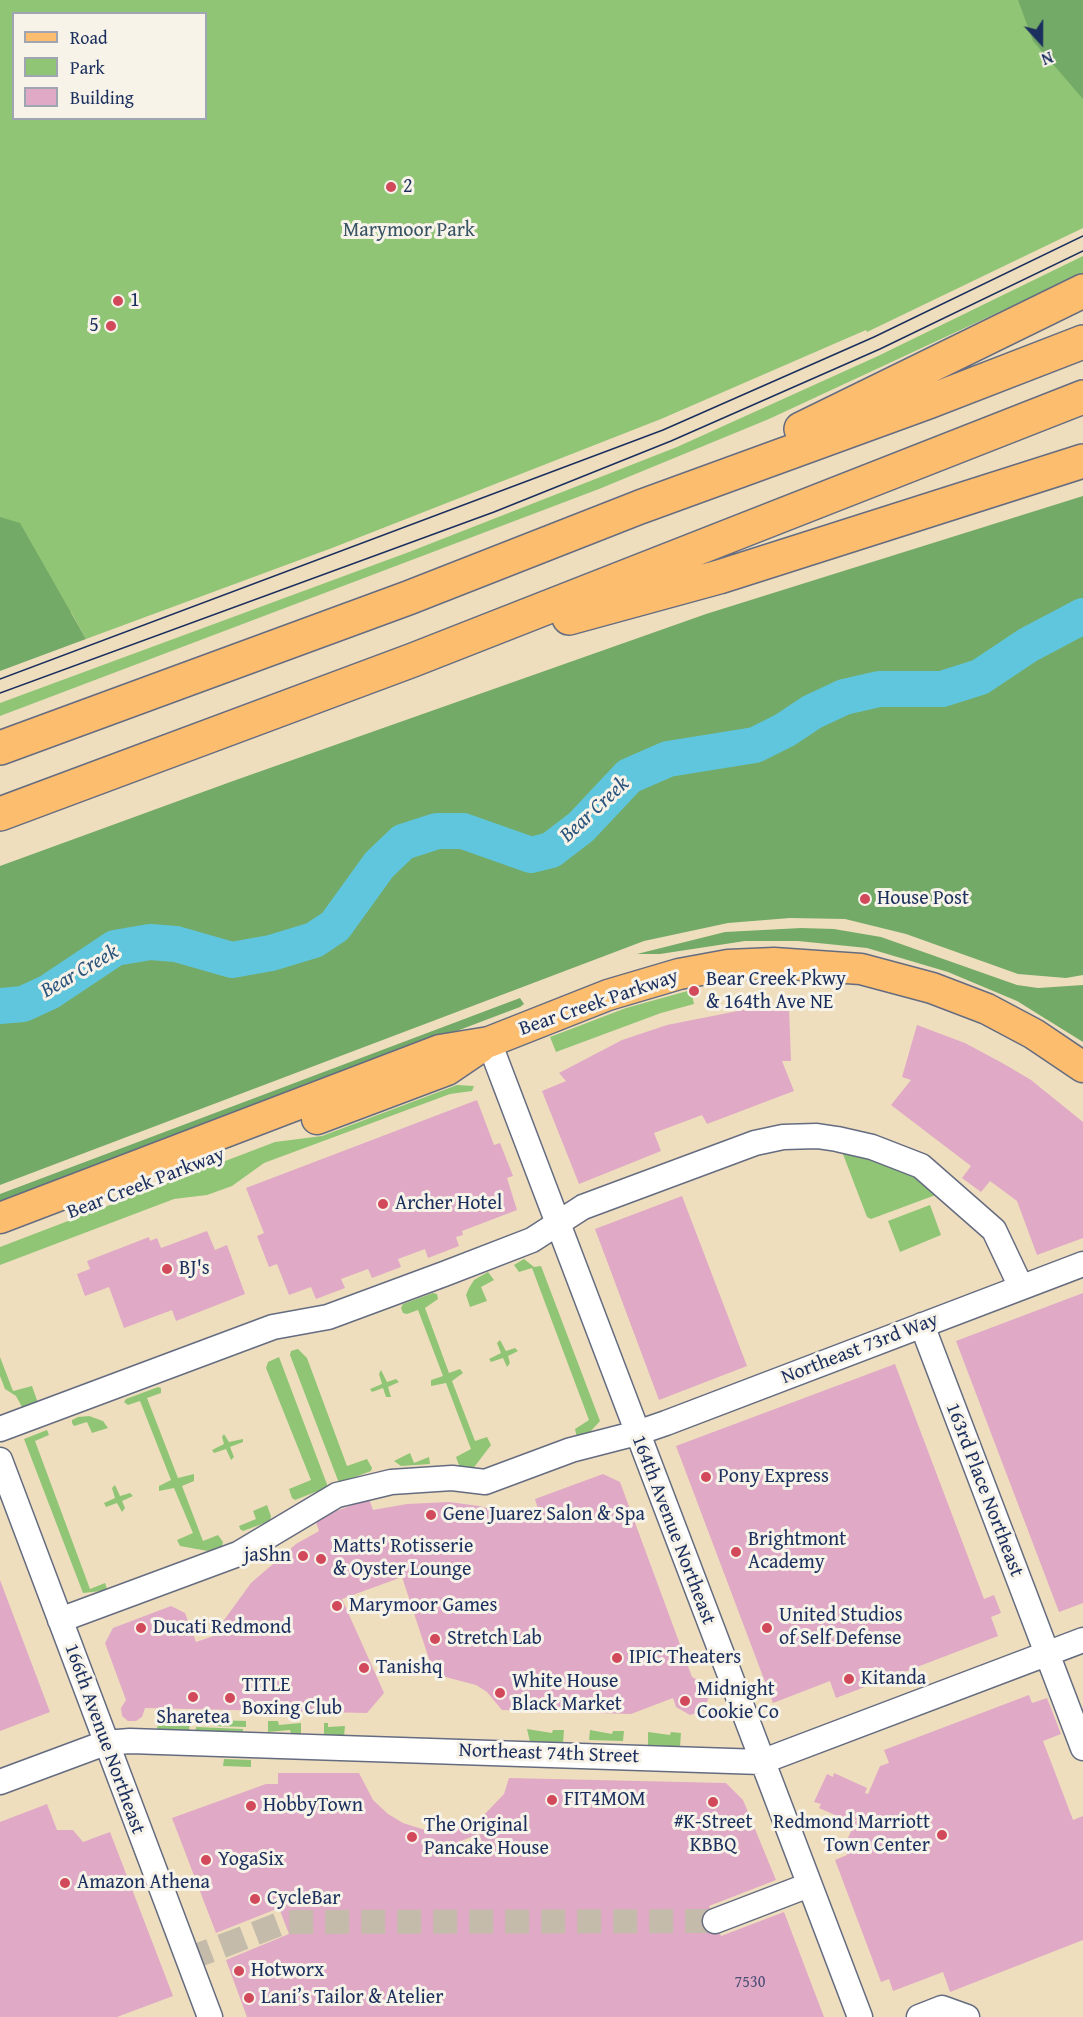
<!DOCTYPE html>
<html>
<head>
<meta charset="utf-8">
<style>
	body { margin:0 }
	#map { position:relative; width:1083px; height:2017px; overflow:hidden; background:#eedebe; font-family:"Gentium Book Plus",serif }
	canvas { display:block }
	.legend { position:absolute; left:12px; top:12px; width:195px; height:108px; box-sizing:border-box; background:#f7f3e8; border:2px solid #9fa5b1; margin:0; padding:8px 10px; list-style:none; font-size:18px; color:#1b2f5e }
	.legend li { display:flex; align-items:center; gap:12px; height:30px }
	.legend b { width:30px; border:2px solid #9fa5b1 }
	.north { position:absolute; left:1011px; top:12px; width:60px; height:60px; -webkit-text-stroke:4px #f7f3e8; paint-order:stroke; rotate:159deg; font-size:16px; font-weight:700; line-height:24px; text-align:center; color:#1b2f5e }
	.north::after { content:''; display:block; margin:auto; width:21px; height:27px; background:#1b2f5e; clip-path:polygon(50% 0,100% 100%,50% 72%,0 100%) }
</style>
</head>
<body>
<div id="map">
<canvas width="1083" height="2017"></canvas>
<ul class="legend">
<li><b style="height:8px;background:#fcbd6f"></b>Road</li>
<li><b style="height:16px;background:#90c576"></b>Park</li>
<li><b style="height:16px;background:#e0a9c5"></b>Building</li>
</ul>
<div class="north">N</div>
</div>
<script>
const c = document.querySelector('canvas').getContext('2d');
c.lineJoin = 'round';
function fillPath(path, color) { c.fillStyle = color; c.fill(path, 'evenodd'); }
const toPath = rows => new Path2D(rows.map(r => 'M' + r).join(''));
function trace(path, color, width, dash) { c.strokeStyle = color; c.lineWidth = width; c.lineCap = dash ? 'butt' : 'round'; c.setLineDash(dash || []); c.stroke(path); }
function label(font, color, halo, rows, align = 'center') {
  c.font = font + ' "Gentium Book Plus",serif'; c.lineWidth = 6; c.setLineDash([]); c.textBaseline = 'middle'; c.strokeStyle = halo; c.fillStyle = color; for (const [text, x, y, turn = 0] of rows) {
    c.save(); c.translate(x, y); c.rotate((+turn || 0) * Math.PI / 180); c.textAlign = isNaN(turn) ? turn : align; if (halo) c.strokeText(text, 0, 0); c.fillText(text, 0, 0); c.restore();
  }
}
fillPath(toPath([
	[0,0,1083,0,1083,228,867,332,866,330,661,419,332,548,86,639,71,612,0,638],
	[14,14,206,14,206,118,14,118],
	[1083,256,1083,273,769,419,599,489,0,716,0,703,409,552,677,447,878,356],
	[691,990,694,1004,661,1013,556,1052,550,1037,626,1008],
	[457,1085,474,1086,472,1091,450,1094,264,1163,232,1186,207,1195,174,1199,0,1265,0,1247,275,1142,322,1136],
	[841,1149,911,1173,941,1193,871,1219,867,1217],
	[930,1205,941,1235,900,1252,888,1221],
	[524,1259,534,1267,541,1266,600,1421,591,1431,577,1438,575,1429,589,1420,532,1268,519,1272,514,1265],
	[488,1272,494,1280,481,1287,487,1301,470,1307,466,1295,469,1288,474,1280],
	[433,1293,437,1294,438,1299,425,1308,449,1373,460,1369,463,1373,452,1381,475,1441,487,1437,491,1445,472,1470,461,1471,456,1457,471,1449,446,1383,431,1386,431,1380,443,1376,418,1310,407,1314,403,1313,401,1308,403,1304],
	[500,1340,506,1351,515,1348,518,1351,508,1356,510,1363,507,1367,503,1358,491,1362,489,1359,501,1353,497,1343],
	[298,1349,307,1358,347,1466,367,1459,372,1468,371,1471,339,1483,290,1355,291,1351],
	[0,1357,13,1391,32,1386,38,1403,29,1408,22,1407,16,1396,5,1389,0,1376],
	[279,1357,328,1487,295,1500,292,1498,289,1489,311,1480,266,1368,268,1362],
	[381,1370,387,1382,396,1379,399,1382,388,1387,391,1397,386,1397,383,1388,372,1392,370,1389,382,1384,379,1374],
	[158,1387,161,1388,161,1393,147,1398,178,1478,194,1474,194,1481,182,1486,203,1541,218,1535,223,1542,222,1546,208,1551,180,1546,177,1540,193,1533,174,1488,159,1491,159,1486,171,1480,140,1401,128,1405,124,1402,126,1399],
	[89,1416,103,1421,108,1428,92,1433,87,1422,74,1426,72,1423,72,1420,78,1417],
	[47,1430,49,1435,35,1441,90,1589,105,1583,107,1589,101,1591,83,1593,24,1439],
	[224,1434,229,1442,243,1439,243,1442,230,1447,234,1457,231,1460,226,1449,214,1453,212,1450,224,1444,222,1437],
	[410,1453,414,1463,429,1457,430,1464,401,1466,394,1461],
	[115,1485,120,1496,130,1493,133,1496,122,1501,125,1508,122,1512,117,1503,106,1507,104,1503,115,1498,112,1488],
	[267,1505,271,1516,270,1521,243,1531,240,1529,239,1526,256,1519,253,1511],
	[158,1718,180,1722,180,1719,190,1719,189,1732,167,1729,166,1732,157,1732],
	[213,1720,246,1721,246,1727,213,1726],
	[268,1721,278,1721,279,1725,301,1723,301,1734,291,1733,290,1730,268,1732],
	[324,1723,328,1723,328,1727,345,1726,344,1737,324,1737],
	[196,1727,243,1729,243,1735,195,1734],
	[527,1729,552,1733,553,1730,564,1730,563,1743,530,1742],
	[590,1730,612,1734,613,1731,624,1731,623,1741,589,1740],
	[648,1732,670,1735,671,1732,681,1733,680,1747,648,1746],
	[224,1759,251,1760,251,1767,223,1766]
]), '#90c576');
fillPath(toPath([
	[1018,0,1083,0,1083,99,1033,41],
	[1083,496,1083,975,1066,978,1018,974,906,934,845,919,790,918,728,923,644,941,0,1185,0,866,233,781,706,614],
	[0,517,20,523,86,639,0,671],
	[801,928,834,929,881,937,1017,985,1038,988,1083,985,1083,1042,1017,1001,948,972,867,948,798,941,745,941,660,954,637,954,725,932],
	[520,998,524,1004,520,1007,0,1204,0,1194]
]), '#74aa67');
trace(toPath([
	[0,1006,23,1004,49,992,115,948,150,942,176,944,232,960,271,953,314,940,335,926,379,865,403,842,437,831,463,831,531,855,551,850,581,827,629,776,668,759,755,745,785,730,812,712,844,697,879,689,942,689,980,677,1028,645,1083,616]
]), '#60c6dd', 36);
fillPath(toPath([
	[753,1008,789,1008,791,1061,782,1061,794,1091,707,1124,702,1115,654,1133,661,1151,579,1184,542,1091,566,1081,559,1073,622,1040,667,1025],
	[917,1025,965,1043,1004,1064,1031,1080,1083,1122,1083,1238,1037,1255,1017,1201,990,1181,981,1192,962,1178,971,1166,891,1105,911,1080,902,1077],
	[477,1100,494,1145,500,1143,513,1176,507,1178,517,1210,462,1231,463,1235,456,1237,459,1246,428,1258,425,1249,398,1259,401,1267,372,1278,368,1269,341,1279,345,1288,316,1299,311,1287,289,1295,277,1264,269,1267,257,1236,264,1233,246,1188],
	[682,1196,747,1366,659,1400,595,1229],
	[207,1231,215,1250,227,1245,245,1294,176,1321,172,1310,124,1328,109,1287,85,1296,77,1274,90,1269,87,1261,149,1237,150,1241,157,1238,161,1248],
	[1083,1293,1083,1603,1059,1612,956,1341],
	[895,1364,984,1599,994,1595,1001,1613,991,1617,998,1636,836,1698,830,1681,773,1703,676,1446],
	[603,1474,620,1482,692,1677,704,1683,709,1697,703,1711,690,1715,676,1707,673,1698,631,1714,502,1710,487,1692,476,1685,434,1674,402,1577,342,1599,384,1693,367,1713,145,1708,142,1717,136,1721,128,1721,122,1716,121,1708,126,1700,105,1643,113,1628,171,1606,185,1613,196,1642,222,1633,219,1627,251,1583,296,1544,319,1531,315,1519,369,1499,373,1510,407,1504,449,1502,479,1506,506,1513,510,1522,539,1512,535,1499],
	[0,1580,50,1712,0,1731],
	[1029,1695,1032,1703,1047,1698,1061,1734,1043,1741,1073,1820,1083,1816,1083,1940,950,1992,943,1972,893,1991,889,1979,881,1982,835,1860,847,1855,844,1847,856,1820,853,1819,852,1822,835,1815,819,1808,821,1804,814,1802,827,1774,833,1777,834,1773,867,1788,865,1793,868,1794,880,1766,889,1763,884,1750],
	[278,1773,359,1773,373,1800,388,1814,403,1823,425,1830,443,1831,463,1826,483,1816,504,1794,509,1778,726,1783,743,1800,776,1880,709,1906,721,1936,784,1912,824,2017,247,2017,226,1960,289,1934,279,1908,216,1933,172,1818,266,1784,278,1784],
	[479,1834,485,1849,475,1857,464,1857,458,1842],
	[47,1804,57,1830,73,1830,83,1842,110,1832,173,1996,117,2017,0,2017,0,1822]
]), '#e0a9c5');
trace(toPath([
	[188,1959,285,1922,715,1921]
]), '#c4bbab', 24, [24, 12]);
const minor = toPath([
	[489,1042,860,2017],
	[922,1325,1083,1748],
	[0,1429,273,1327,328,1317,444,1274,532,1240,583,1207,755,1143,783,1137,817,1136,837,1139,872,1147,921,1166,994,1230,1021,1287],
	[0,1460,210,2017],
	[60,1620,238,1554,337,1495,391,1482,452,1478,485,1482,571,1450,637,1433,666,1423,1083,1264],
	[0,1782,105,1743,130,1741,761,1762,1083,1640],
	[715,1921,809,1885],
	[919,2017,942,2008,967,2017]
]);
const major = toPath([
	[317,1119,447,1070,481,1047],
	[0,1218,440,1050,489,1042,608,995,679,974,728,965,774,963,861,969,932,988,987,1009,1034,1034,1083,1067]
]);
const highway = toPath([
	[801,429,1083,291],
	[569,618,719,577,1083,461],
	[0,748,408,598,640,507,928,402,1083,342],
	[0,814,413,660,1083,397]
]);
trace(minor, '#656c80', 27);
trace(major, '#656c80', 33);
trace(highway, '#656c80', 36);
trace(minor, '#fff', 24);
trace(major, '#fcbd6f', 30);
trace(highway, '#fcbd6f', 33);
trace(toPath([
	[0,679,663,430,874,337,1083,236],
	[0,693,494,512,671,441,880,349,1083,251]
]), '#1b2f5e', 1.5);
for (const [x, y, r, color] of [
	[391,187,6,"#d1495b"],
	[118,301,6,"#d1495b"],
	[111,326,6,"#d1495b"],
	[865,899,6,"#d1495b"],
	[694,991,6,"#d1495b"],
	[383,1204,6,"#d1495b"],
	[167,1269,6,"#d1495b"],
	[706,1477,6,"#d1495b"],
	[431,1515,6,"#d1495b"],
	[736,1552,6,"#d1495b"],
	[303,1556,6,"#d1495b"],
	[321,1559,6,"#d1495b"],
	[337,1606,6,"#d1495b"],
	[141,1628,6,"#d1495b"],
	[767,1628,6,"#d1495b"],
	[435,1639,6,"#d1495b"],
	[617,1658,6,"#d1495b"],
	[364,1668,6,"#d1495b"],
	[849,1679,6,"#d1495b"],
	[500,1693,6,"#d1495b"],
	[193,1697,6,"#d1495b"],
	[230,1698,6,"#d1495b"],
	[685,1701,6,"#d1495b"],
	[552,1800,6,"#d1495b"],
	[713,1802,6,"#d1495b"],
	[251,1806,6,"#d1495b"],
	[942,1835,6,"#d1495b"],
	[412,1837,6,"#d1495b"],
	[206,1860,6,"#d1495b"],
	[65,1883,6,"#d1495b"],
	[255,1899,6,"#d1495b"],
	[239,1971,6,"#d1495b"],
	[249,1998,6,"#d1495b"]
]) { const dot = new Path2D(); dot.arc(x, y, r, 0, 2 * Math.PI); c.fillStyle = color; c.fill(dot); trace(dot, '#f7f3e8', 2); }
label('16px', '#4c4e78', null, [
	["7530",750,1983]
]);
label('20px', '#1b2f5e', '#f7f3e8', [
	["2",403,187],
	["1",130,301],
	["5",99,326,"right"],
	["House Post",877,899],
	["Bear Creek Pkwy",706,980],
	["& 164th Ave NE",706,1003],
	["Archer Hotel",395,1204],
	["BJ's",179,1269],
	["Pony Express",718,1477],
	["Gene Juarez Salon & Spa",443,1515],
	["Brightmont",748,1540],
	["Academy",748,1563],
	["Matts' Rotisserie",333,1547],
	["& Oyster Lounge",333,1570],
	["jaShn",291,1556,"right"],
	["Marymoor Games",349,1606],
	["United Studios",779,1616],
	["of Self Defense",779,1639],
	["Ducati Redmond",153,1628],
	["Stretch Lab",447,1639],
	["IPIC Theaters",629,1658],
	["Tanishq",376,1668],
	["Kitanda",861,1679],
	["White House",512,1682],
	["Black Market",512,1705],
	["TITLE",242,1686],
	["Boxing Club",242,1709],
	["Midnight",697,1690],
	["Cookie Co",697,1713],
	["Sharetea",193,1718,"center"],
	["FIT4MOM",564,1800],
	["HobbyTown",263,1806],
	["#K-Street",713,1823,"center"],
	["KBBQ",713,1846,"center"],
	["Redmond Marriott",930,1823,"right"],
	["Town Center",930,1846,"right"],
	["The Original",424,1826],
	["Pancake House",424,1849],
	["YogaSix",218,1860],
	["Amazon Athena",77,1883],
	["CycleBar",267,1899],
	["Hotworx",251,1971],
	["Lani’s Tailor & Atelier",261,1998]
], 'left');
label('20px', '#385464', '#f7f3e8', [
	["Marymoor Park",409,231]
]);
label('20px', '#1b2f5e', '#f7f3e8', [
	["Bear Creek Parkway",599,1003,-19],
	["Bear Creek Parkway",146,1184,-21],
	["Northeast 73rd Way",860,1349,-21],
	["163rd Place Northeast",984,1490,69],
	["164th Avenue Northeast",673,1530,69],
	["166th Avenue Northeast",104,1739,70],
	["Northeast 74th Street",549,1754,2]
]);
label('italic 21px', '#2c557e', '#f7f3e8', [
	["Bear Creek",595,810,-43],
	["Bear Creek",80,972,-30]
]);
</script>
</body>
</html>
